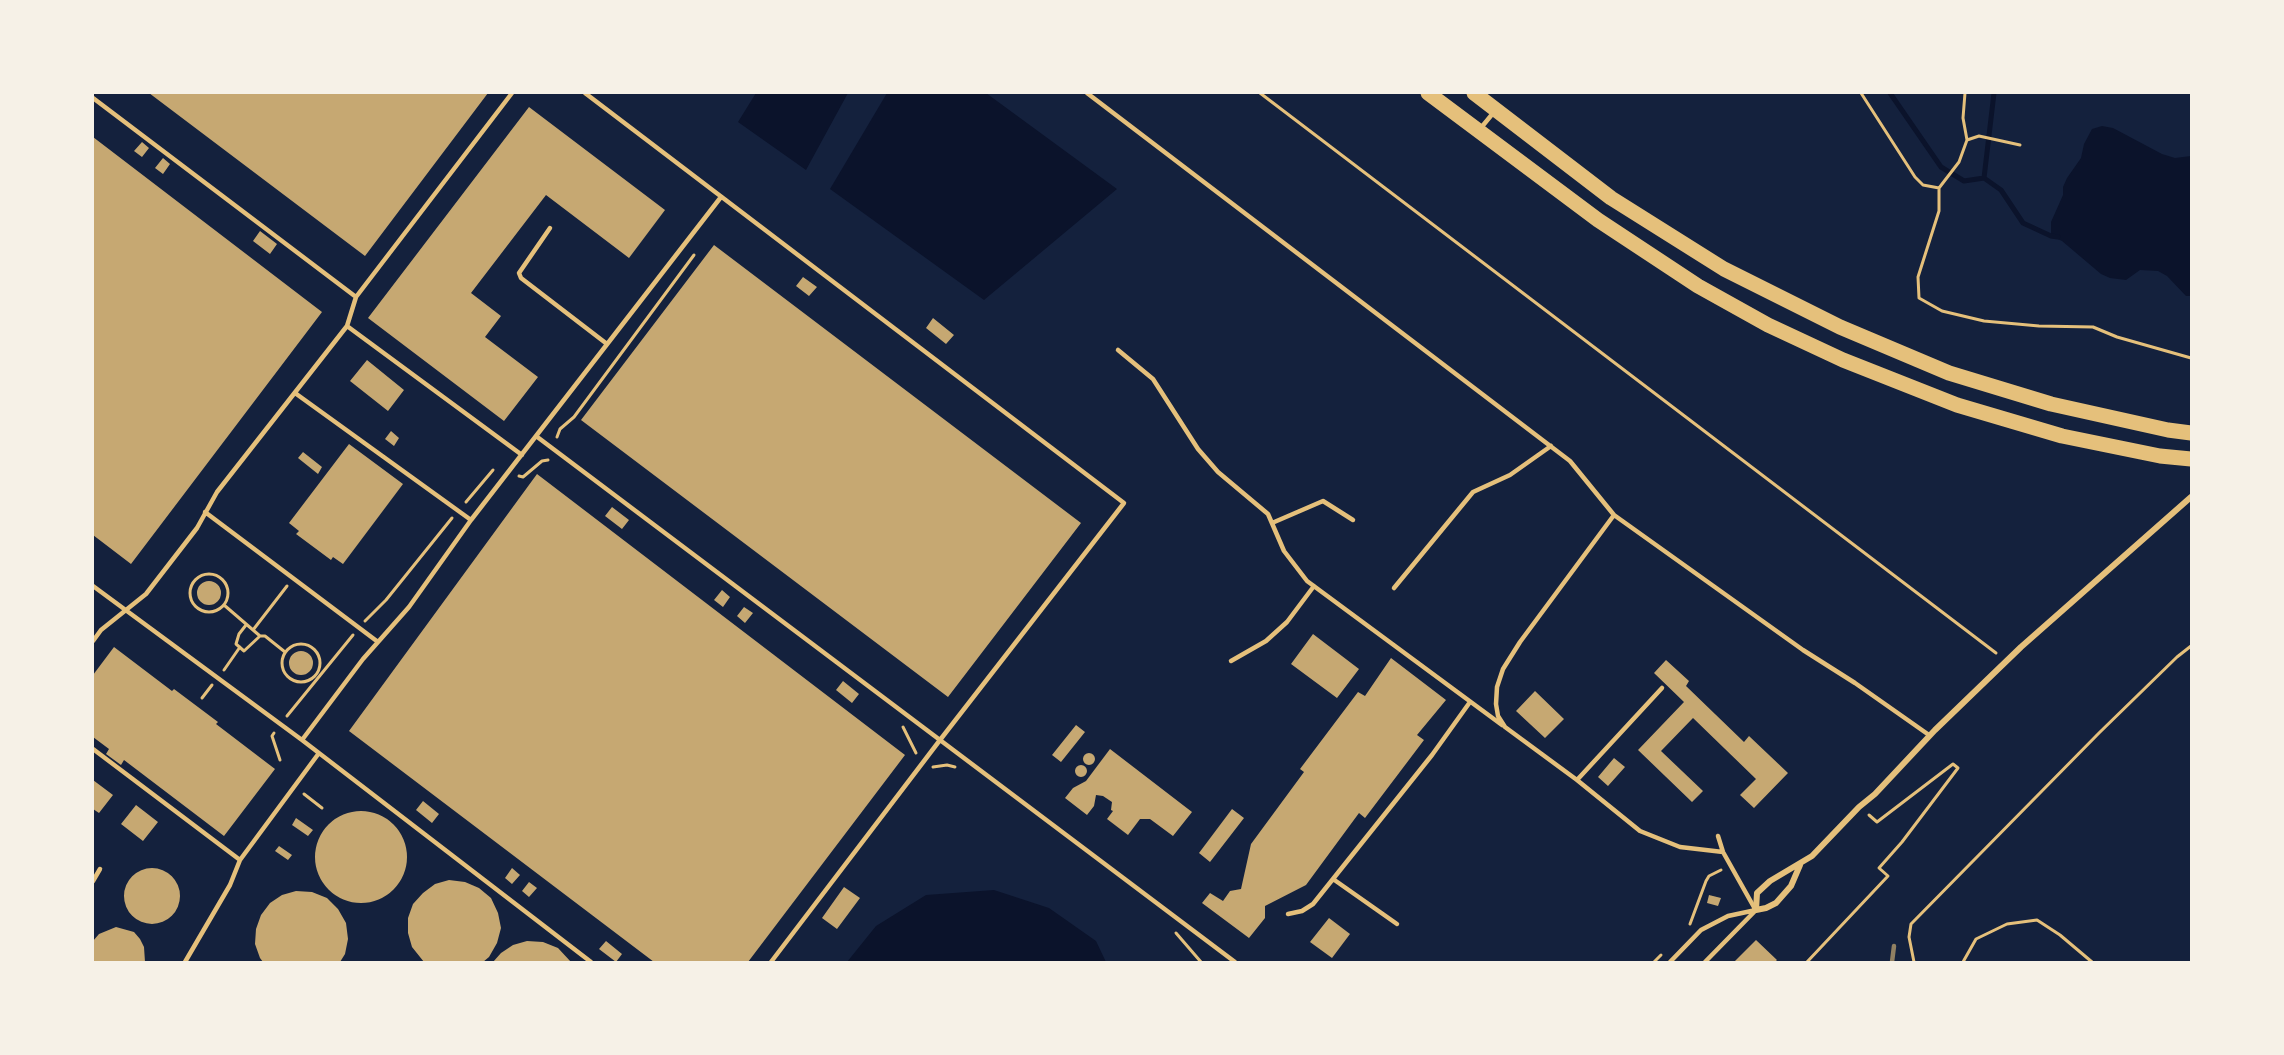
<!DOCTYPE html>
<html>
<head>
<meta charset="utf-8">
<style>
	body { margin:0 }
	#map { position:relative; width:2284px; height:1055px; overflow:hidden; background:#14213d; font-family:Raleway,sans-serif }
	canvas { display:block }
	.frame { position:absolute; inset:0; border:94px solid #f6f1e7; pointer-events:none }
</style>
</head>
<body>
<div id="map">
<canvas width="2284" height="1055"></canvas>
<div class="frame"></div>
</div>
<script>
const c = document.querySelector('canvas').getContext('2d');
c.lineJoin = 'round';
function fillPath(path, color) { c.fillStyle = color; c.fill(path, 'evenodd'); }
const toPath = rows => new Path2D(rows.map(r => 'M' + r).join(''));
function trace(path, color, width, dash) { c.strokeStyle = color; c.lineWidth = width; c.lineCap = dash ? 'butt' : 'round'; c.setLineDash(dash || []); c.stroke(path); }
fillPath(toPath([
	[756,93,848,93,806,170,738,122],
	[887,93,986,93,1117,189,984,300,830,189],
	[2102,126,2113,128,2162,154,2175,158,2191,156,2191,296,2186,296,2167,276,2158,271,2140,270,2126,280,2110,278,2101,274,2062,241,2051,236,2051,222,2063,195,2063,187,2067,178,2081,158,2084,144,2092,129],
	[994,890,1049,908,1096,941,1106,962,847,962,876,926,926,895]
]), '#0b132b');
trace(toPath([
	[1890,93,1941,167,1964,181,1984,178,2001,190,2023,223,2051,236,2058,237],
	[1984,178,1994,93]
]), '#0b132b', 5);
fillPath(toPath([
	[149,93,488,93,365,256],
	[529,107,665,210,629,258,546,195,471,293,501,316,485,337,538,377,504,421,368,318],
	[93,137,322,312,131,564,93,535],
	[142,142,149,148,142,157,134,151],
	[163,158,170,164,163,174,155,168],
	[260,231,277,244,270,254,253,241],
	[714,245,1081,523,948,697,581,420],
	[803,277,817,287,809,296,796,286],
	[933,318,954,335,946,344,926,328],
	[367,360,404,390,388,411,350,381],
	[391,431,399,438,394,446,385,439],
	[349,444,403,484,343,564,333,557,331,560,296,534,299,531,289,523],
	[303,452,322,467,318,474,298,458],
	[537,474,905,755,748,962,654,962,349,731],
	[612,507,629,520,622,529,605,516],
	'197 593a12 12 0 1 1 24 0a12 12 0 1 1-24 0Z',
	[722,590,730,597,723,607,714,600],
	[744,607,753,613,745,623,737,616],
	[1313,634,1359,669,1337,698,1291,664],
	[114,647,172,691,174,689,218,722,216,724,275,769,224,836,124,760,121,765,106,754,109,749,93,737,93,675],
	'289 663a12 12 0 1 1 24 0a12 12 0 1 1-24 0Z',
	[1391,658,1446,700,1417,735,1424,740,1365,818,1359,813,1306,885,1265,906,1265,918,1249,938,1202,903,1210,893,1223,901,1230,891,1241,889,1251,844,1304,772,1300,769,1358,692,1365,696],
	[1666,660,1689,681,1686,686,1744,742,1749,736,1788,773,1754,808,1740,795,1756,779,1693,718,1661,751,1703,791,1692,802,1638,750,1684,702,1654,673],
	[843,681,859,694,852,703,836,690],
	[1535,691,1564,719,1545,738,1516,711],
	[1076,725,1085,732,1061,762,1052,755],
	[1110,749,1192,812,1173,836,1150,819,1140,819,1128,835,1107,819,1113,811,1111,810,1112,802,1103,796,1096,795,1094,806,1087,815,1065,798,1073,788,1086,781],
	'1083 759a6 6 0 1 1 12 0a6 6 0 1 1-12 0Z',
	[1614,758,1625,767,1608,786,1598,777],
	'1075 771a6 6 0 1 1 12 0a6 6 0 1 1-12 0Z',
	[93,780,113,795,99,813,93,809],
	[423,801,439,814,432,823,416,810],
	[136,805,158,822,143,841,121,824],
	[1232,809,1244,818,1210,862,1199,853],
	'315 857a46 46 0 1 1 92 0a46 46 0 1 1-92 0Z',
	[296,818,313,830,308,836,292,825],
	[279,846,292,855,288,860,275,851],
	[512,868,520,875,512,884,505,878],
	'124 896a28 28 0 1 1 56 0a28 28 0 1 1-56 0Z',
	[449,880,465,882,479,888,491,898,498,913,501,928,497,943,489,957,483,962,424,962,412,947,408,933,408,918,413,904,423,893,435,884],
	[529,882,537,888,529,897,522,891],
	[844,887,860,898,837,929,822,918],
	[296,891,312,892,327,898,338,909,346,923,348,939,345,954,340,962,263,962,260,958,255,944,256,929,261,915,270,903,282,895],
	[1709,895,1721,898,1718,906,1707,903],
	[1329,918,1350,934,1332,958,1310,942],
	[116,927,134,932,140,939,144,947,145,962,93,962,93,941,99,934],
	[1756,940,1777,960,1775,962,1734,962],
	[527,941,543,942,558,948,571,962,493,962,501,953,513,945],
	[606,941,622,954,616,962,599,949]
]), '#c6a872');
trace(toPath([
	[1260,93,1996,653],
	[1861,93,1915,177,1923,185,1939,188],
	[1965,93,1963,118,1967,140,1959,162,1939,188,1939,211,1918,277,1919,298,1942,311,1984,321,2039,326,2093,327,2117,337,2191,358],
	[1967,140,1979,136,2020,145],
	[557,437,560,429,574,417,694,255],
	[519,476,523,477,542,461,548,460],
	[466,502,493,470],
	'190 593a19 19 0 1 1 38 0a19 19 0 1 1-38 0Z',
	[224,605,260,636,265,636,285,652],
	[365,621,386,600,452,518],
	[246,625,239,634,236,644,244,651,260,636],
	[253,630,287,586],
	'282 663a19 19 0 1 1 38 0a19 19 0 1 1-38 0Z',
	[224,670,240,647],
	[202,698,212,685],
	[287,716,353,635],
	[903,727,916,753],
	[274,733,272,736,280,760],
	[933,767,947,765,955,767],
	[304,794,322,808],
	[1690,924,1706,881,1709,876,1721,870],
	[1176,933,1201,962],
	[1654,962,1661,955],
	[1807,962,1888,876,1879,868,1902,842,1958,768,1953,764,1877,822,1869,815],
	[1914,962,1909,937,1911,924,2099,733,2177,657,2191,646],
	[1963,962,1976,939,2007,924,2037,920,2060,935,2092,962]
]), '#e5c07b', 3);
trace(toPath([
	[585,93,1124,503,940,740,771,962],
	[1087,93,1570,461,1614,515,1520,642,1503,669,1497,687,1496,704,1498,716,1505,727,1577,780,1640,831,1680,847,1723,852],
	[93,98,356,297],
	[1480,129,1494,112],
	[550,228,519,273,521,278,607,344],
	[347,326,522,455],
	[1118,350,1153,379,1198,449,1218,472,1268,514,1284,551,1307,581,1502,725],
	[295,393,471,520],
	[536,436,1235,962],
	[205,512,378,642],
	[1614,515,1803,650,1855,683,1929,735],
	[1272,523,1323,501,1353,520],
	[93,586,302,740,591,962],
	[1394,588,1473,492,1510,475,1551,446],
	[93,641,101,630,146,594,197,528,217,492,347,326,356,297,512,93],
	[1231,661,1266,641,1287,622,1314,586],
	[302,740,363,659,409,607,471,520,721,197],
	[93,749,240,860],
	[1577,780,1662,688],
	[1718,836,1723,852,1755,909],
	[1333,879,1397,924],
	[93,881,100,869],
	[1288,914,1302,911,1313,904,1432,755,1470,702],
	[185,962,230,885,240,860,319,753],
	[1670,962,1701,930,1728,916,1756,910],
	[1705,962,1756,910]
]), '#e5c07b', 4.5);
trace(toPath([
	[1800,865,1791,886,1776,903,1766,908,1756,910,1757,893,1770,881,1812,856,1859,807,1875,794,1935,730,2021,647,2191,497]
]), '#e5c07b', 6);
trace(toPath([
	[1428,93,1598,220,1698,286,1768,325,1843,360,1957,405,2062,436,2160,456,2191,459],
	[1474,93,1611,198,1724,269,1840,327,1949,373,2051,404,2168,430,2191,433]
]), '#e5c07b', 15);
trace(toPath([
	[1892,962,1894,946]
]), '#918062', 4.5);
</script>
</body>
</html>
